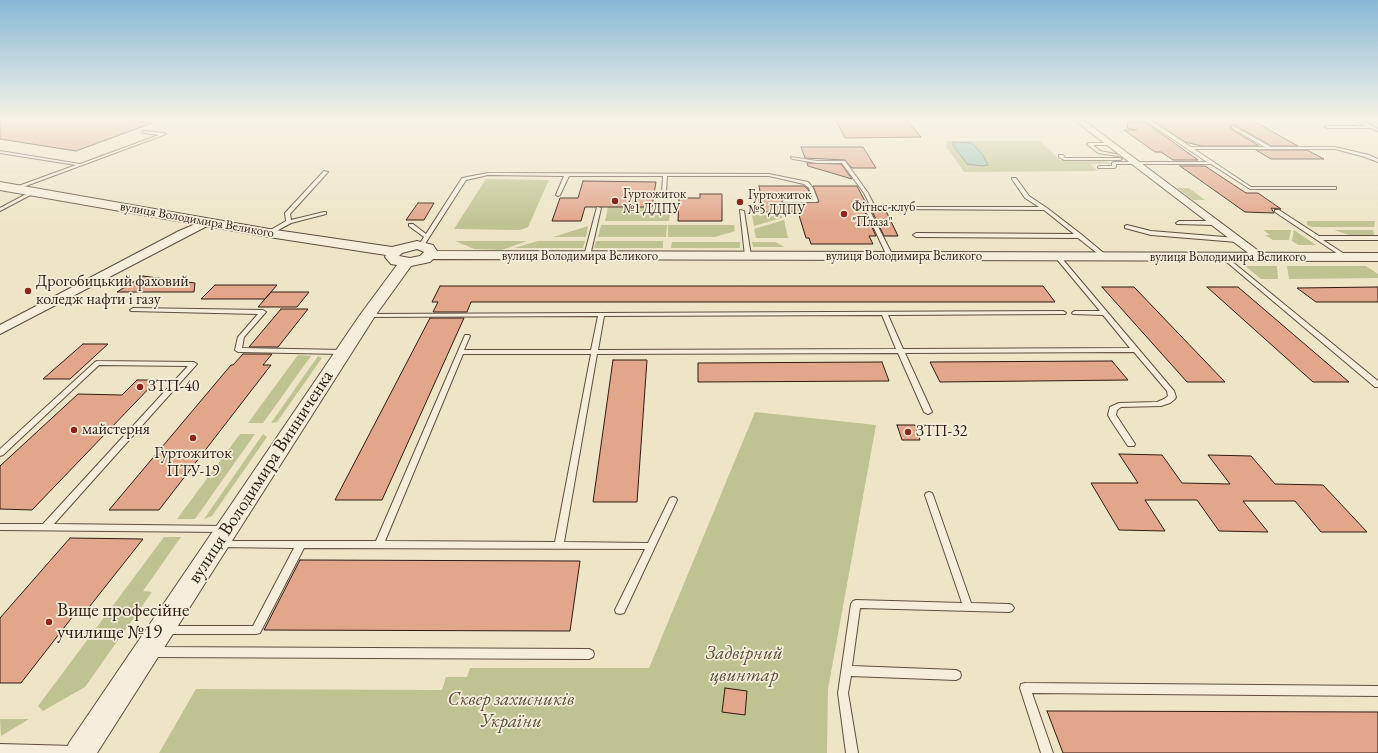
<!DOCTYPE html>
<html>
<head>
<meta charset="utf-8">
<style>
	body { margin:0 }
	canvas { display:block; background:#eee5c7 }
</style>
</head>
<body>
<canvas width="1378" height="753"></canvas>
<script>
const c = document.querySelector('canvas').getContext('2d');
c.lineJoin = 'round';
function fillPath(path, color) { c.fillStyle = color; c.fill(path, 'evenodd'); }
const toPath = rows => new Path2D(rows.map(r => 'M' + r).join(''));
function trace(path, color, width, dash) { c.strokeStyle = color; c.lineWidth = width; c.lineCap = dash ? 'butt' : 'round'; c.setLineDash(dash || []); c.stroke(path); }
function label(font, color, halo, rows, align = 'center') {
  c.font = font + ' "EB Garamond",serif'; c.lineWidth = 3.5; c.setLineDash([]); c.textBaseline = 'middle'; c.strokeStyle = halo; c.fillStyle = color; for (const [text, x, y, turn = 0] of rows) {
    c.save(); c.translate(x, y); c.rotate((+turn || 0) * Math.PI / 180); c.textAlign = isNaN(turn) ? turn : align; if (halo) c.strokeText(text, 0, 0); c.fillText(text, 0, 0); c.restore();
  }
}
fillPath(toPath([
	[947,141,1040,141,1060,160,1107,161,1111,164,1090,164,1098,171,964,172,946,146],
	[486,179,549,180,528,227,520,230,454,229],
	[1177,188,1189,188,1205,200,1193,200],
	[608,207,662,208,663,210,678,210,677,214,670,214,669,221,605,221],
	[752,215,782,215,782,218,754,226],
	[784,220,788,238,756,238,754,229],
	[1307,221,1375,221,1374,227,1312,227,1307,225],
	[601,225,667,225,666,237,598,237],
	[668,225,734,225,735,231,715,237,668,237],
	[588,226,586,237,553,237],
	[1263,230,1291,230,1289,240,1273,240,1265,235,1270,235],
	[1294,230,1316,245,1298,245,1292,241],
	[1334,230,1373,230,1374,235,1349,235],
	[455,241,527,241,502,250,474,249],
	[538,241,585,241,583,248,514,248],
	[596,241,663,241,663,248,594,248],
	[672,242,740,242,740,248,671,248],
	[752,242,775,242,785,247,753,247],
	[1245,266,1277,266,1278,279,1261,279],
	[1287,266,1366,266,1378,274,1378,278,1289,279],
	[298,355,311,356,263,423,248,423],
	[318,356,322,358,277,422,271,423],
	[755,412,876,425,828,689,827,753,159,753,196,689,442,690,446,677,467,677,470,668,649,668],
	[240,434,255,434,195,519,177,519],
	[263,434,267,437,212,516,204,519],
	[164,537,181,537,143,591,152,592,85,687,43,711,38,706],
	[0,719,29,719,1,736]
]), '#bfc391');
const water = toPath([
	[953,142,972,143,983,155,988,165,982,166,967,164,953,145,953,142]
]);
fillPath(water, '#99bfb8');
trace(water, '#6f7d76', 1);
const building = toPath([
	[0,119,118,119,152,123,76,151,0,139,0,119],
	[835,119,906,119,921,137,845,138,835,119],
	[1150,119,1250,119,1298,146,1271,146,1233,124,1230,126,1231,129,1259,146,1202,146,1185,142,1150,119],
	[1128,122,1145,122,1198,160,1173,160,1161,152,1155,152,1124,130,1137,130,1127,128,1128,122],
	[801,147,863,147,876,168,852,168,845,160,805,158,801,147],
	[1256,150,1307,150,1324,159,1271,159,1256,150],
	[807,163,841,164,852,179,808,166,807,163],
	[1180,166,1205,166,1246,193,1258,193,1281,209,1271,208,1274,213,1245,212,1180,166],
	[583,181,656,182,652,207,585,207,581,221,552,221,560,198,578,198,583,181],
	[759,186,804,186,808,189,811,198,785,198,782,201,783,204,819,202,813,186,857,186,867,205,865,212,876,236,869,236,873,244,811,244,809,238,806,238,798,212,760,212,758,197,761,197,759,186],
	[700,194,722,194,722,221,678,221,679,198,700,198,700,194],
	[418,203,434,203,424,220,406,220,418,203],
	[872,211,886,211,898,236,884,236,872,211],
	[143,276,195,283,194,292,117,292,143,276],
	[215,285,277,285,265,299,201,299,215,285],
	[440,286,1043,286,1055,302,471,302,467,312,433,312,438,302,432,302,440,286],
	[1102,287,1134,287,1225,382,1187,382,1102,287],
	[1207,287,1238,287,1349,382,1313,382,1207,287],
	[1378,287,1378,302,1316,302,1297,288,1378,287],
	[271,292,309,292,297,307,258,307,271,292],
	[281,309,308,309,278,347,249,347,281,309],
	[430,318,464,318,382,500,335,500,430,318],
	[83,344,108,344,70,379,43,379,83,344],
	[243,354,272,354,263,365,271,365,159,510,109,510,231,365,233,365,243,354],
	[613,360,647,360,637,502,593,502,613,360],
	[1112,361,1128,380,940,382,930,362,1112,361],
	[882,362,889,381,698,382,698,363,882,362],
	[137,380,157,380,32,510,0,509,0,466,78,394,122,395,137,380],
	[897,425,915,425,920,440,902,440,897,425],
	[1119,454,1162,455,1182,483,1230,484,1208,455,1251,456,1275,484,1323,485,1367,532,1321,532,1295,501,1243,501,1268,532,1219,531,1197,500,1145,500,1165,531,1119,530,1091,483,1138,483,1119,454],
	[70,538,143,539,86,611,77,611,21,683,0,683,0,618,70,538],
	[300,560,580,561,570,631,264,630,300,560],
	[725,688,747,691,745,715,722,712,725,688],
	[1047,711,1378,712,1378,753,1063,753,1047,711]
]);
fillPath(building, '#e2a68b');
trace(building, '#301b13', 1);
const service = toPath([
	[1143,119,1147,119,1154,124,1156,124,1191,147,1265,147,1232,128,1232,126,1233,126,1271,147,1335,147,1369,155,1378,159,1378,162,1365,157,1335,149,1194,149,1251,187,1336,187,1336,189,1250,189,1211,164,1116,164,1116,167,1114,168,1098,168,1098,167,1100,166,1112,166,1112,163,1114,162,1207,162,1143,119],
	[1353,119,1358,119,1373,126,1378,129,1378,131,1371,128,1327,128,1325,127,1327,126,1366,126,1353,119],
	[143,131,164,133,166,134,15,190,13,190,13,188,76,165,0,153,0,151,80,164,159,135,144,133,142,132,143,131],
	[1089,143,1112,143,1113,144,1111,145,1093,145,1100,151,1120,155,1118,156,1098,153,1088,145,1087,144,1089,143],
	[1059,155,1063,155,1065,158,1120,158,1122,159,1120,160,1064,160,1059,157,1059,155],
	[791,157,817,161,845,161,868,193,873,203,870,211,893,256,892,257,888,257,887,256,866,211,869,203,864,193,842,163,817,163,793,159,791,158,791,157],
	[324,171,328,172,290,214,291,220,324,212,326,212,326,214,291,223,271,234,267,234,267,232,286,221,285,213,324,171],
	[488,173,769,174,808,182,813,188,818,201,816,202,783,202,783,201,785,200,813,200,809,188,804,184,769,176,667,176,666,193,664,194,662,193,663,176,569,176,560,195,558,196,556,195,564,176,488,175,466,180,423,247,419,247,418,246,424,237,409,226,409,224,413,224,426,234,462,178,488,173],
	[1012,178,1016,178,1029,196,1047,208,1082,235,1106,255,1106,257,1102,257,1078,238,916,237,913,235,916,233,1074,234,1044,210,892,209,890,208,892,207,1039,207,1025,198,1012,179,1012,178],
	[32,191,36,192,0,211,0,208,32,191],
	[597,207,601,208,590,256,587,258,584,256,597,207],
	[740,210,744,211,751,256,748,258,745,256,740,210],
	[1275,210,1279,210,1319,236,1378,236,1378,240,1323,240,1349,257,1348,258,1344,258,1275,212,1275,210],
	[1179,221,1215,221,1218,223,1215,225,1177,224,1176,223,1179,221],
	[1127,225,1151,231,1237,238,1240,240,1237,242,1151,235,1125,228,1125,226,1127,225],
	[1057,254,1059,255,1174,391,1176,397,1175,399,1170,403,1161,406,1121,407,1117,410,1116,415,1135,444,1134,446,1128,446,1112,422,1108,415,1110,407,1119,403,1157,402,1164,399,1168,396,1167,391,1134,352,905,353,932,412,928,414,924,412,898,353,597,354,564,542,648,543,670,498,673,497,676,498,677,500,624,613,620,614,616,613,615,610,645,549,304,548,260,633,256,634,160,634,156,633,155,630,213,542,216,541,376,541,465,335,469,335,470,336,464,350,591,350,598,316,368,317,365,315,366,314,1063,311,1065,312,1066,313,1065,314,888,315,903,349,1130,348,1103,315,1073,314,1072,313,1073,312,1075,311,1100,311,1055,257,1054,256,1057,254],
	[882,315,896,349,598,350,604,316,882,315],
	[463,354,591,354,555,542,385,541,463,354],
	[219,547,294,548,253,626,168,626,219,547],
	[1224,255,1378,381,1378,387,1375,387,1222,258,1221,257,1224,255],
	[133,308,263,310,266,312,244,337,242,348,343,350,346,352,343,354,238,352,235,350,238,337,258,314,131,311,130,310,133,308],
	[97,361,194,362,197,364,54,524,224,526,227,527,228,529,227,531,224,532,0,530,0,524,43,524,188,366,99,365,3,455,0,456,0,449,95,362,97,361],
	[929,492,932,493,933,495,971,603,1009,604,1012,605,1014,608,1012,611,1009,612,860,608,852,666,956,670,960,672,961,675,960,678,956,680,851,676,848,693,858,753,846,753,838,693,851,604,853,601,856,600,962,603,925,495,926,493,929,492],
	[151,647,589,649,593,651,594,654,593,657,589,659,151,657,147,655,146,652,147,649,151,647],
	[1025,683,1378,686,1378,696,1032,693,1053,753,1041,753,1020,688,1021,684,1025,683],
	[0,744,74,746,78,748,80,752,79,753,0,753,0,744]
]);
const minor = toPath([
	[1073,119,1082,119,1264,255,1266,257,1264,259,1256,259,1073,119],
	[207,219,211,220,212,222,211,224,0,334,0,325,179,231,207,219]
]);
const tertiary = toPath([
	[0,182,269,229,392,247,417,241,433,245,437,251,1378,253,1378,261,433,259,430,262,411,266,375,316,97,753,65,753,69,743,360,315,397,265,391,264,385,257,386,255,269,237,0,190,0,182],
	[417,249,424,252,420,256,410,258,399,256,402,253,417,249]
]);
trace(service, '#604e40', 2);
trace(minor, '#604e40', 2);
trace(tertiary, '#604e40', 2);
fillPath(service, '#f4eedb');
fillPath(minor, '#f4eedb');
fillPath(tertiary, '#f4eedb');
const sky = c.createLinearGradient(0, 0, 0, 224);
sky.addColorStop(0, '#88b8d5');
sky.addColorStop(0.53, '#f7f3e6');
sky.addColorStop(1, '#f7f3e600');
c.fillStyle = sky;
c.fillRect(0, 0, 1378, 224);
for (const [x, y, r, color] of [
	[615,201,4,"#8f2418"],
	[740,202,4,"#8f2418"],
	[844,214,4,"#8f2418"],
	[28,291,4,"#8f2418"],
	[140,387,4,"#8f2418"],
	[74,430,4,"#8f2418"],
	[908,432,4,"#8f2418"],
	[193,438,4,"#8f2418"],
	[49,622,4,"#8f2418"]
]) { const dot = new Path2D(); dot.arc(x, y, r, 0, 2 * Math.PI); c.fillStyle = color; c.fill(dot); trace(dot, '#f4eedb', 1.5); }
label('13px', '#301b13', '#f4eedb', [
	["Гуртожиток",623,194],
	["№1 ДДПУ",623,209],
	["Гуртожиток",748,195],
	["№5 ДДПУ",748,210],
	["Фітнес-клуб",852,207],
	["\"Плаза\"",852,222]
], 'left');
label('13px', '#301b13', '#f4eedb', [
	["вулиця Володимира Великого",197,220,10],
	["вулиця Володимира Великого",580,256],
	["вулиця Володимира Великого",904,256],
	["вулиця Володимира Великого",1228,257]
]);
label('16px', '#301b13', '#f4eedb', [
	["Дрогобицький фаховий",36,282],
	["коледж нафти і газу",36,300],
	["ЗТП-40",148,387],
	["майстерня",82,430],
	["ЗТП-32",916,432],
	["Гуртожиток",193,454,"center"],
	["ПТУ-19",193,472,"center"]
], 'left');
label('19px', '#301b13', '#f4eedb', [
	["вулиця Володимира Винниченка",261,477,-57]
]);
label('19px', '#301b13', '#f4eedb', [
	["Вище професійне",57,611],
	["училище №19",57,633]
], 'left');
label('italic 19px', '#5b4d39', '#f4eedb', [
	["Задвірний",744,654],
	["цвинтар",744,676],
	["Сквер захисників",511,700],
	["України",511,722]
]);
</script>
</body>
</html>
